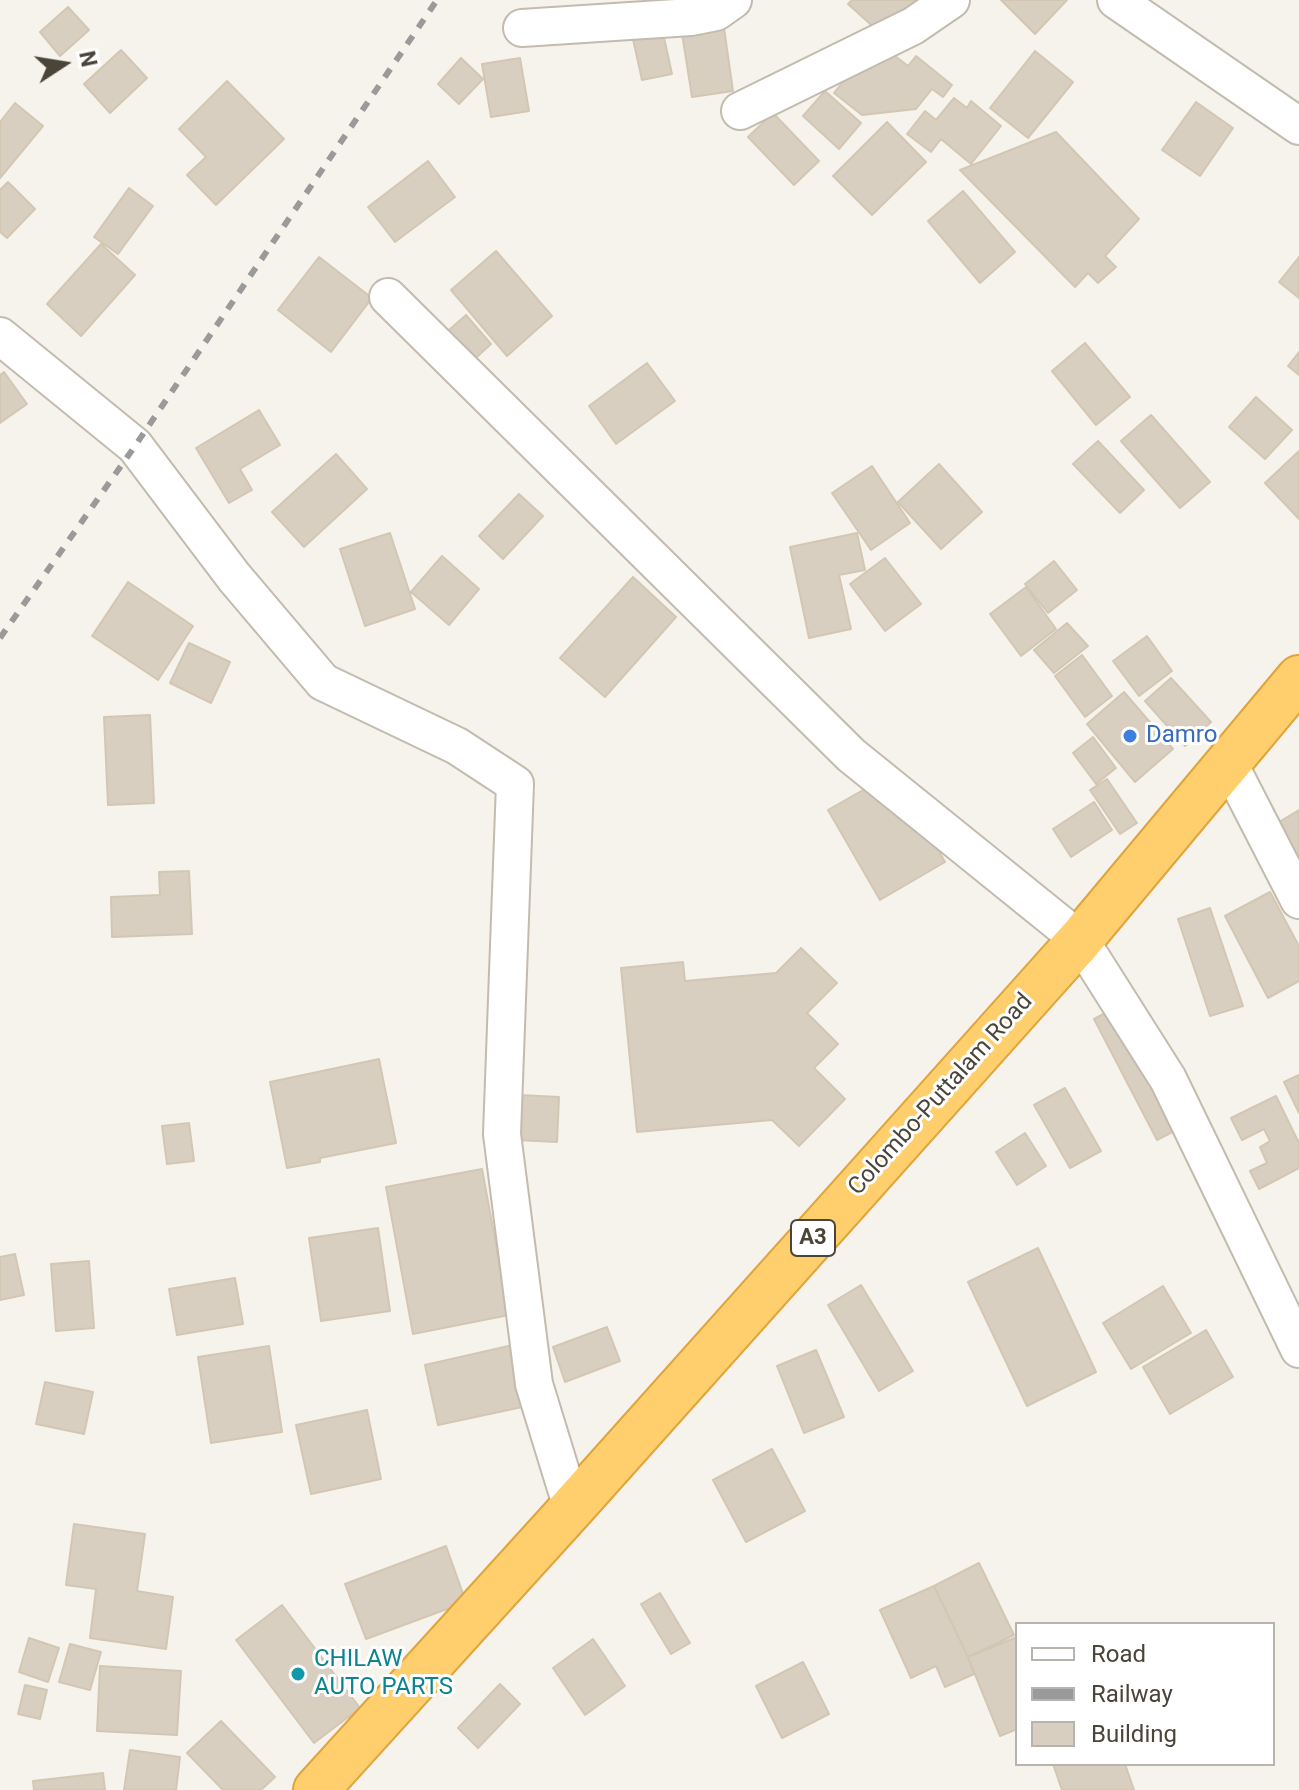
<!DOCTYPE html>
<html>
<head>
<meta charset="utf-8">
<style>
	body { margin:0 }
	#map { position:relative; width:1299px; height:1790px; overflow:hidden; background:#f6f3ec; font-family:Roboto,sans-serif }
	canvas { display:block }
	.legend { position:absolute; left:1015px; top:1622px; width:260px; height:144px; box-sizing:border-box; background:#fff; border:2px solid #b7b4b0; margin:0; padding:10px 14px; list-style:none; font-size:24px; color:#4b4439 }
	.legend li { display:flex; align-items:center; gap:16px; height:40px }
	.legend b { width:40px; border:2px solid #b7b4b0 }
	.north { position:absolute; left:24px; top:24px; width:80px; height:80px; -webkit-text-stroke:6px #fff; paint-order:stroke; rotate:78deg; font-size:22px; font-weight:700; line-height:32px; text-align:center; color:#4b4439 }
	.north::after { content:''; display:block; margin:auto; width:28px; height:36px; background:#4b4439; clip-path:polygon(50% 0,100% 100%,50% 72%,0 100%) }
</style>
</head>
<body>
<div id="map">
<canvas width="1299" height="1790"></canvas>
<ul class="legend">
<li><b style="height:10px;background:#fff"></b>Road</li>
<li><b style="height:10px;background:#9a9a9a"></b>Railway</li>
<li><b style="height:22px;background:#d8cfc1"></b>Building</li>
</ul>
<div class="north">N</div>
</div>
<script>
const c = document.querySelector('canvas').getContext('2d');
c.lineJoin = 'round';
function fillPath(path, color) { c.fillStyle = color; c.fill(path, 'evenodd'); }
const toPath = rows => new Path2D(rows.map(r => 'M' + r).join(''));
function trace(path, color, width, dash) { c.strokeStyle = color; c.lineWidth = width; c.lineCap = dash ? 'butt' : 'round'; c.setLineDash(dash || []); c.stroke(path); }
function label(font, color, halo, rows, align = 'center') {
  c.font = font + ' Roboto,sans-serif'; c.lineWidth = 6; c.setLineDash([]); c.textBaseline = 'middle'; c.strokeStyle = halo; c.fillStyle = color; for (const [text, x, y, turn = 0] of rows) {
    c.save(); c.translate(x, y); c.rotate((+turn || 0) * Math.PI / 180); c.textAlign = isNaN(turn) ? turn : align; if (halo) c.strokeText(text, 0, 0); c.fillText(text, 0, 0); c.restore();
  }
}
const building = toPath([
	[852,0,934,0,879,32,848,4,852,0],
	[1001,0,1067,0,1035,34,1001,0],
	[68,7,89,30,60,56,40,32,68,7],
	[723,21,733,91,692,97,681,27,723,21],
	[663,33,672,74,642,80,633,39,663,33],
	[882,46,908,66,916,56,952,85,943,97,932,89,916,109,862,115,834,93,861,59,882,46],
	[121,50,147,78,110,113,84,84,121,50],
	[1035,51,1073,82,1028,138,990,108,1035,51],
	[461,58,483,79,459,104,438,84,461,58],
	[520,58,529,111,491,117,482,64,520,58],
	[227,81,284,139,216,205,187,175,206,157,179,129,227,81],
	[825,91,861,123,839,149,803,116,825,91],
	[954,98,967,108,971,101,1001,126,971,164,941,139,931,152,907,134,925,111,936,120,954,98],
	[1196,102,1233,128,1200,176,1162,150,1196,102],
	[15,103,43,126,0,178,0,122,15,103],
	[773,113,819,161,794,185,748,137,773,113],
	[887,122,926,162,872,215,833,176,887,122],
	[1056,132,1139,219,1105,256,1116,267,1098,283,1088,273,1075,287,960,170,1056,132],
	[428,161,455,197,395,242,368,207,428,161],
	[8,182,35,209,7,238,0,232,0,190,8,182],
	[129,188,153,206,118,254,94,237,129,188],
	[963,191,1015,252,980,283,928,221,963,191],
	[101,244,135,275,81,336,47,304,101,244],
	[496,251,552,316,507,356,451,290,496,251],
	[319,257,372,298,331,352,278,310,319,257],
	[1299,257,1299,298,1279,282,1299,257],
	[466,315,491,344,467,366,441,337,466,315],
	[1085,343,1130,397,1096,425,1052,371,1085,343],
	[1299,352,1299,375,1288,366,1299,352],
	[647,363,675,401,616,444,589,406,647,363],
	[4,372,27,404,0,423,0,375,4,372],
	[1256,397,1292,430,1265,459,1229,427,1256,397],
	[259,410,280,445,240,469,252,490,229,503,196,448,259,410],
	[1151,415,1210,482,1180,508,1121,441,1151,415],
	[1098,441,1144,490,1120,513,1073,464,1098,441],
	[1299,451,1299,519,1265,483,1299,451],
	[336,454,367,489,304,547,272,512,336,454],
	[939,464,982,512,941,549,898,502,939,464],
	[872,466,910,523,871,550,832,493,872,466],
	[519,494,543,516,503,559,479,536,519,494],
	[390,533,415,609,365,626,340,549,390,533],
	[857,533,865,570,839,575,851,629,809,638,790,547,857,533],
	[442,556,479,589,449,625,411,592,442,556],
	[885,558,921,604,885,631,850,584,885,558],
	[1054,561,1077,590,1048,613,1025,584,1054,561],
	[633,577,676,617,605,697,560,658,633,577],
	[128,582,193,626,158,680,92,636,128,582],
	[1026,587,1056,629,1021,656,990,614,1026,587],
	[1067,623,1088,646,1054,673,1034,650,1067,623],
	[1147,636,1172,671,1139,696,1113,661,1147,636],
	[189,643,230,662,211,703,170,683,189,643],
	[1082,655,1112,696,1085,717,1055,676,1082,655],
	[1171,678,1211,722,1185,746,1145,701,1171,678],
	[1124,692,1173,749,1135,782,1087,724,1124,692],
	[150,715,154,803,108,805,104,717,150,715],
	[1093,737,1116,768,1096,784,1073,753,1093,737],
	[1107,779,1137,823,1120,834,1090,790,1107,779],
	[870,786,928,832,945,862,880,900,828,810,870,786],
	[1094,802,1112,830,1071,857,1053,829,1094,802],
	[1299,810,1299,867,1274,825,1299,810],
	[189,871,192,934,112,937,111,897,160,895,159,872,189,871],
	[1270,892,1299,946,1299,981,1268,998,1225,916,1270,892],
	[1210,908,1243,1006,1210,1016,1178,919,1210,908],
	[801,948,837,983,807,1013,838,1044,814,1068,845,1099,799,1146,772,1120,637,1132,621,968,683,962,685,981,776,973,801,948],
	[1115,1008,1178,1129,1157,1140,1094,1019,1115,1008],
	[379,1059,396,1143,320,1158,320,1162,287,1168,270,1082,379,1059],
	[1299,1075,1299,1113,1284,1082,1299,1075],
	[1065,1088,1101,1151,1070,1168,1034,1105,1065,1088],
	[519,1095,559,1097,557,1142,516,1140,519,1095],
	[1276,1096,1299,1143,1299,1168,1259,1189,1250,1171,1267,1163,1260,1147,1270,1141,1264,1129,1242,1140,1231,1118,1276,1096],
	[189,1123,194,1161,167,1164,162,1126,189,1123],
	[1025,1133,1046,1166,1017,1185,996,1152,1025,1133],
	[482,1169,509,1315,413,1334,386,1187,482,1169],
	[378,1228,390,1311,321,1321,309,1238,378,1228],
	[1038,1248,1096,1372,1027,1406,968,1282,1038,1248],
	[15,1254,24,1295,0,1300,0,1257,15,1254],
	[89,1261,94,1328,56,1331,51,1264,89,1261],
	[235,1278,243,1324,177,1335,169,1289,235,1278],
	[861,1285,913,1371,879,1391,828,1305,861,1285],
	[1163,1286,1191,1333,1131,1369,1103,1323,1163,1286],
	[607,1327,620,1361,565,1382,553,1347,607,1327],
	[1206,1330,1233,1377,1170,1414,1143,1367,1206,1330],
	[513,1345,527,1406,438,1425,425,1365,513,1345],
	[269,1346,282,1432,211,1443,198,1357,269,1346],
	[816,1350,844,1417,804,1433,777,1366,816,1350],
	[45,1382,93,1392,84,1434,36,1424,45,1382],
	[367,1410,381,1479,311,1494,296,1425,367,1410],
	[772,1449,805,1511,746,1542,713,1480,772,1449],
	[74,1524,145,1534,137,1591,173,1597,166,1649,90,1638,96,1589,66,1585,74,1524],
	[446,1546,466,1602,366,1639,345,1584,446,1546],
	[979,1563,1014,1635,968,1657,934,1586,979,1563],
	[934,1586,968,1657,974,1674,945,1687,936,1666,911,1678,880,1610,934,1586],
	[660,1593,690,1643,671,1654,641,1604,660,1593],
	[282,1605,360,1708,314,1743,236,1640,282,1605],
	[1017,1637,1017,1729,1000,1736,968,1657,1017,1637],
	[29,1638,59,1648,48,1682,19,1672,29,1638],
	[593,1639,625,1686,585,1715,553,1668,593,1639],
	[70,1644,101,1652,90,1690,59,1682,70,1644],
	[803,1662,829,1714,782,1738,756,1686,803,1662],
	[100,1666,181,1671,177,1735,97,1731,100,1666],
	[500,1684,520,1704,478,1748,458,1728,500,1684],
	[25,1685,47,1690,40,1719,18,1714,25,1685],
	[221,1721,275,1777,261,1790,223,1790,187,1753,221,1721],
	[130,1750,180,1757,176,1790,124,1790,130,1750],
	[1053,1764,1125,1764,1134,1790,1062,1790,1053,1764],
	[103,1773,105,1790,34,1790,33,1781,103,1773]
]);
fillPath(building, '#d8cfc1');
trace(building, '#d3c7b4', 2);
const street = toPath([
	[1116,0,1299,126],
	[522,28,691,17,716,12,733,0],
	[740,111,913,26,951,0],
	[388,297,851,755,1080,940,1168,1079,1299,1349],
	[0,336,135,446,234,577,323,682,457,746,515,784,502,1134,534,1384,572,1508],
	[1228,762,1299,900]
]);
const highway = toPath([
	[316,1790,572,1508,1080,940,1299,678]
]);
trace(street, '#c2bbae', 40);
trace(highway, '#e0a43c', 48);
trace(street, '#fff', 36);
trace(highway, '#ffcf6e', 44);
trace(toPath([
	[0,638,135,446,437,0]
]), '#9a9a9a', 6, [10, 10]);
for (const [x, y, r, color] of [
	[1130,736,8,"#3f7fe0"],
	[298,1674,8,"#0f9aa8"]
]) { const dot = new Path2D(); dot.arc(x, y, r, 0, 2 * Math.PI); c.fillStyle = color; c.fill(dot); trace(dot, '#fff', 3); }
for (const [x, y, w] of [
	[813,1238,44]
]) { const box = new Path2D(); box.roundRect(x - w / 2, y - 18, w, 36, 6); c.fillStyle = '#fff'; c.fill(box); trace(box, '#4b4439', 2); }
label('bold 22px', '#4b4439', null, [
	["A3",813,1238]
]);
label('24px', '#366cbe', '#fff', [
	["Damro",1146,736]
], 'left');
label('24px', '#4b4439', '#fff', [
	["Colombo-Puttalam Road",941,1095,-48]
]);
label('24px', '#0d838f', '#fff', [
	["CHILAW",314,1660],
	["AUTO PARTS",314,1688]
], 'left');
</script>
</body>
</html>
